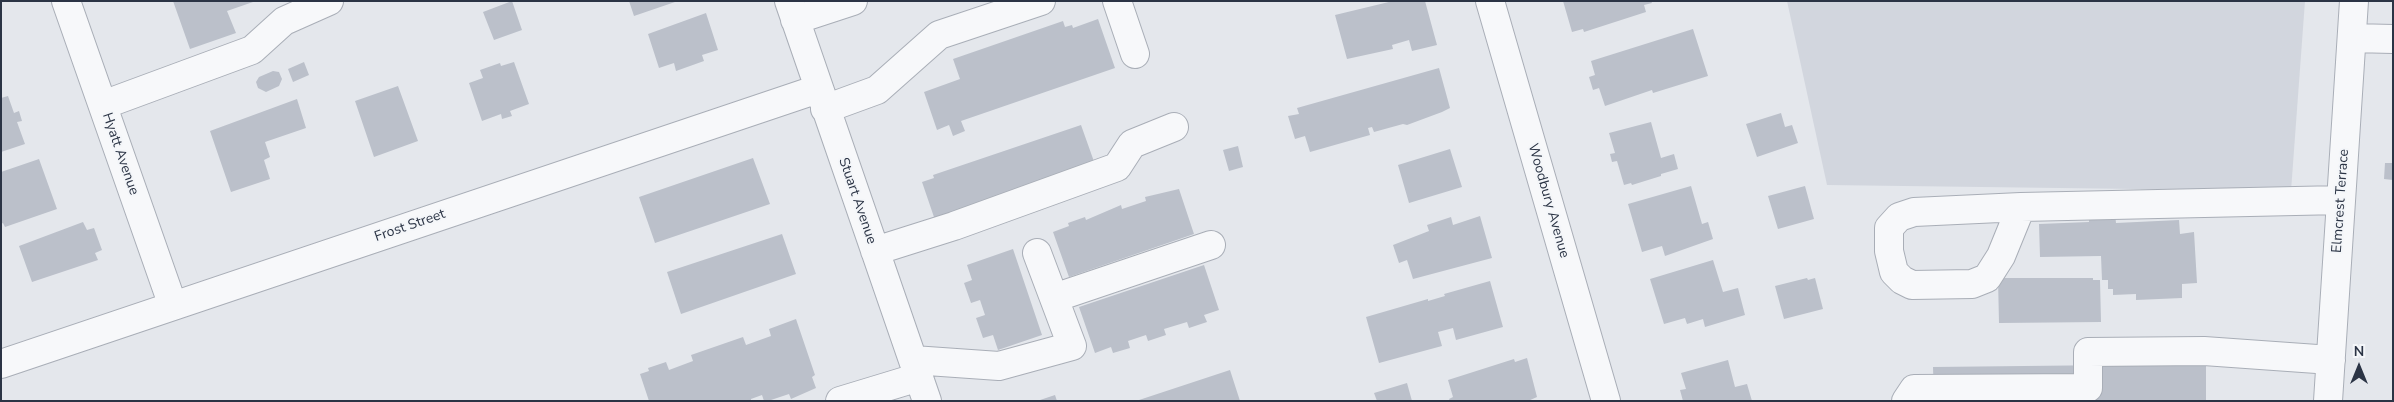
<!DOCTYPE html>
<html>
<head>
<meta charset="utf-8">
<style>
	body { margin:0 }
	#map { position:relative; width:2394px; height:402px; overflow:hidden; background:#e4e7ec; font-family:"Nunito Sans",sans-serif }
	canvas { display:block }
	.frame { position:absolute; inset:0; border:2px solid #2b3445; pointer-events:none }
	.north { position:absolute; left:2334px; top:342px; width:50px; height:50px; -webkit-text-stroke:4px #f4f6f9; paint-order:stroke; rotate:0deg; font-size:14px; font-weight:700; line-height:20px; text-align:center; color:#2b3445 }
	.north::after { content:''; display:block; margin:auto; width:18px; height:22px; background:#2b3445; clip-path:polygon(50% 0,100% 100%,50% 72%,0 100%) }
</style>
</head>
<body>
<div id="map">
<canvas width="2394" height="402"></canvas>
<div class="frame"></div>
<div class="north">N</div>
</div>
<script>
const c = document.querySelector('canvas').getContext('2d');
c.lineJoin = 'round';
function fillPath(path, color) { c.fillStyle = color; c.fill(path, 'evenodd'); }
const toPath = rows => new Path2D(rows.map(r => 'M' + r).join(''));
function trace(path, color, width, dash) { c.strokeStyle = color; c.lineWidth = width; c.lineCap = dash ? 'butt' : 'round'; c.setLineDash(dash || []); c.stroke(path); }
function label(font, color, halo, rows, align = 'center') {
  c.font = font + ' "Nunito Sans",sans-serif'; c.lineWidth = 4; c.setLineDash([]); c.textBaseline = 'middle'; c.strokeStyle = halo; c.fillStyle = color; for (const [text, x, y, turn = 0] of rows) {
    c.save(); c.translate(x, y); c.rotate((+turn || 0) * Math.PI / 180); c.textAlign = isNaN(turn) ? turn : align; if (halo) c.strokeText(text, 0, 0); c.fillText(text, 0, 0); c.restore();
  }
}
fillPath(toPath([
	[1787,1,2305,1,2291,191,1827,185]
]), '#d2d6de');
fillPath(toPath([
	[173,1,253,1,253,2,227,11,236,33,190,49],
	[512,1,522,30,494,40,483,12],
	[629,1,675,1,675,2,634,16],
	[1393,1,1425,1,1437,45,1412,51,1409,40,1392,45,1393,49,1347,59,1335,15],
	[1563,1,1651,1,1652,3,1644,5,1646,12,1584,32,1583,29,1572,32],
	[706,13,718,50,702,55,704,61,676,71,674,63,659,68,648,34],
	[1098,19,1115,68,961,121,965,131,953,136,949,125,937,130,924,92,960,79,953,59,1063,21,1065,27,1072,25,1073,28],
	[1693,29,1708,76,1653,93,1652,90,1605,106,1599,88,1593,90,1589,77,1595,75,1591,61],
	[304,62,309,75,293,82,288,69],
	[514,62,529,104,510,111,512,116,502,119,501,114,482,121,469,83,483,78,480,70,500,63,501,66],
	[1439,68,1450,108,1442,112,1407,125,1403,124,1374,132,1372,127,1368,128,1370,135,1310,152,1305,136,1295,139,1288,116,1299,114,1297,108],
	[273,71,279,72,282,79,279,86,266,92,258,88,256,82,259,77],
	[398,86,418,141,374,157,355,101],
	[8,96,14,113,19,111,22,121,17,122,25,144,1,152,1,98],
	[297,99,306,128,265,142,270,157,264,160,270,179,231,192,210,131],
	[1781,113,1785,127,1792,125,1798,143,1757,157,1746,124],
	[1651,122,1661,158,1674,154,1678,169,1661,174,1661,176,1632,185,1631,183,1624,185,1617,161,1612,162,1610,154,1615,153,1609,133],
	[1081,125,1097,170,935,220,922,182,934,178,933,175],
	[1238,146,1243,167,1229,171,1223,150],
	[1450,149,1462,187,1409,203,1398,165],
	[753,158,770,204,655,243,639,197],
	[39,159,57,209,5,227,3,223,1,224,1,172],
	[2385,163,2393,163,2393,180,2384,179],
	[1691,186,1702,224,1708,222,1713,239,1665,256,1662,246,1642,252,1628,204],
	[1805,186,1814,219,1778,229,1768,196],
	[1179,189,1194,234,1069,277,1053,232,1069,226,1068,223,1085,217,1086,220,1121,205,1122,209,1146,201,1145,197],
	[2115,213,2116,223,2179,220,2180,234,2194,232,2197,283,2182,284,2182,298,2136,300,2136,294,2113,295,2113,289,2108,289,2108,280,2102,280,2101,256,2040,257,2039,224,2089,222,2089,214],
	[1480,216,1492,258,1413,279,1407,260,1399,263,1393,245,1429,231,1427,225,1451,217,1453,225],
	[83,222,87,230,94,228,102,250,95,253,98,260,32,282,19,246],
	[782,234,796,274,681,314,667,272],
	[1013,249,1042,335,998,350,993,335,983,338,976,318,985,315,980,300,971,303,964,283,972,280,967,265],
	[1713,260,1723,292,1738,288,1745,315,1705,327,1703,319,1687,324,1685,318,1664,324,1650,279],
	[1204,265,1219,310,1204,315,1207,322,1189,328,1187,322,1164,329,1166,335,1148,341,1146,335,1128,341,1130,348,1113,353,1111,347,1095,353,1079,307],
	[1807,278,1808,280,1815,278,1823,309,1784,319,1775,286],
	[1998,278,2093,278,2093,280,2100,280,2101,322,1999,323],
	[1490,281,1503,327,1456,340,1453,328,1438,332,1442,346,1379,363,1366,317,1428,299,1428,301,1445,296,1444,294],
	[796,319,815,375,812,377,816,388,791,399,789,394,768,401,764,401,762,395,751,399,751,401,649,401,640,374,649,371,648,368,666,362,669,370,693,361,691,355,743,337,746,345,771,336,769,329],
	[1527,358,1537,397,1528,401,1450,401,1449,399,1453,397,1448,380,1514,359,1515,362],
	[1728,360,1735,387,1747,384,1752,401,1683,401,1680,390,1686,389,1681,373],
	[2206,364,2206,401,1934,401,1933,367],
	[1230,370,1240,401,1139,401,1139,400],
	[1407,383,1412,401,1377,401,1374,393],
	[1055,395,1057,401,1040,401,1040,400]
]), '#bbc0ca');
const minor = toPath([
	[66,1,173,306],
	[789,1,927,401],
	[1117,1,1135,54],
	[1490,1,1606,401],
	[795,20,853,1],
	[2352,38,2393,39],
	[103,105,252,50,284,21,329,1],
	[825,109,877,90,939,35,1041,1],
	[2021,207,2001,256,1987,278,1972,284,1912,285,1902,280,1894,272,1889,251,1889,228,1899,217,1914,212,2021,207],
	[2021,207,2341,200],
	[875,251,954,226,1117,167,1132,144,1174,127],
	[1054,298,1211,245],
	[913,360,999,366,1072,346,1037,253],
	[1,364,818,89],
	[840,401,919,377],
	[1906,401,1914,389,2088,388,2088,352,2204,351,2331,360],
	[2328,401,2354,1]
]);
trace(minor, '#a9aeb7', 30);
trace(minor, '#f7f8fa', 28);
label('14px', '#2b3445', '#f4f6f9', [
	["Hyatt Avenue",120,154,71],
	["Stuart Avenue",857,201,71],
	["Woodbury Avenue",1548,201,74],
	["Elmcrest Terrace",2341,201,-86],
	["Frost Street",410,226,-19]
]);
</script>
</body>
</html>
